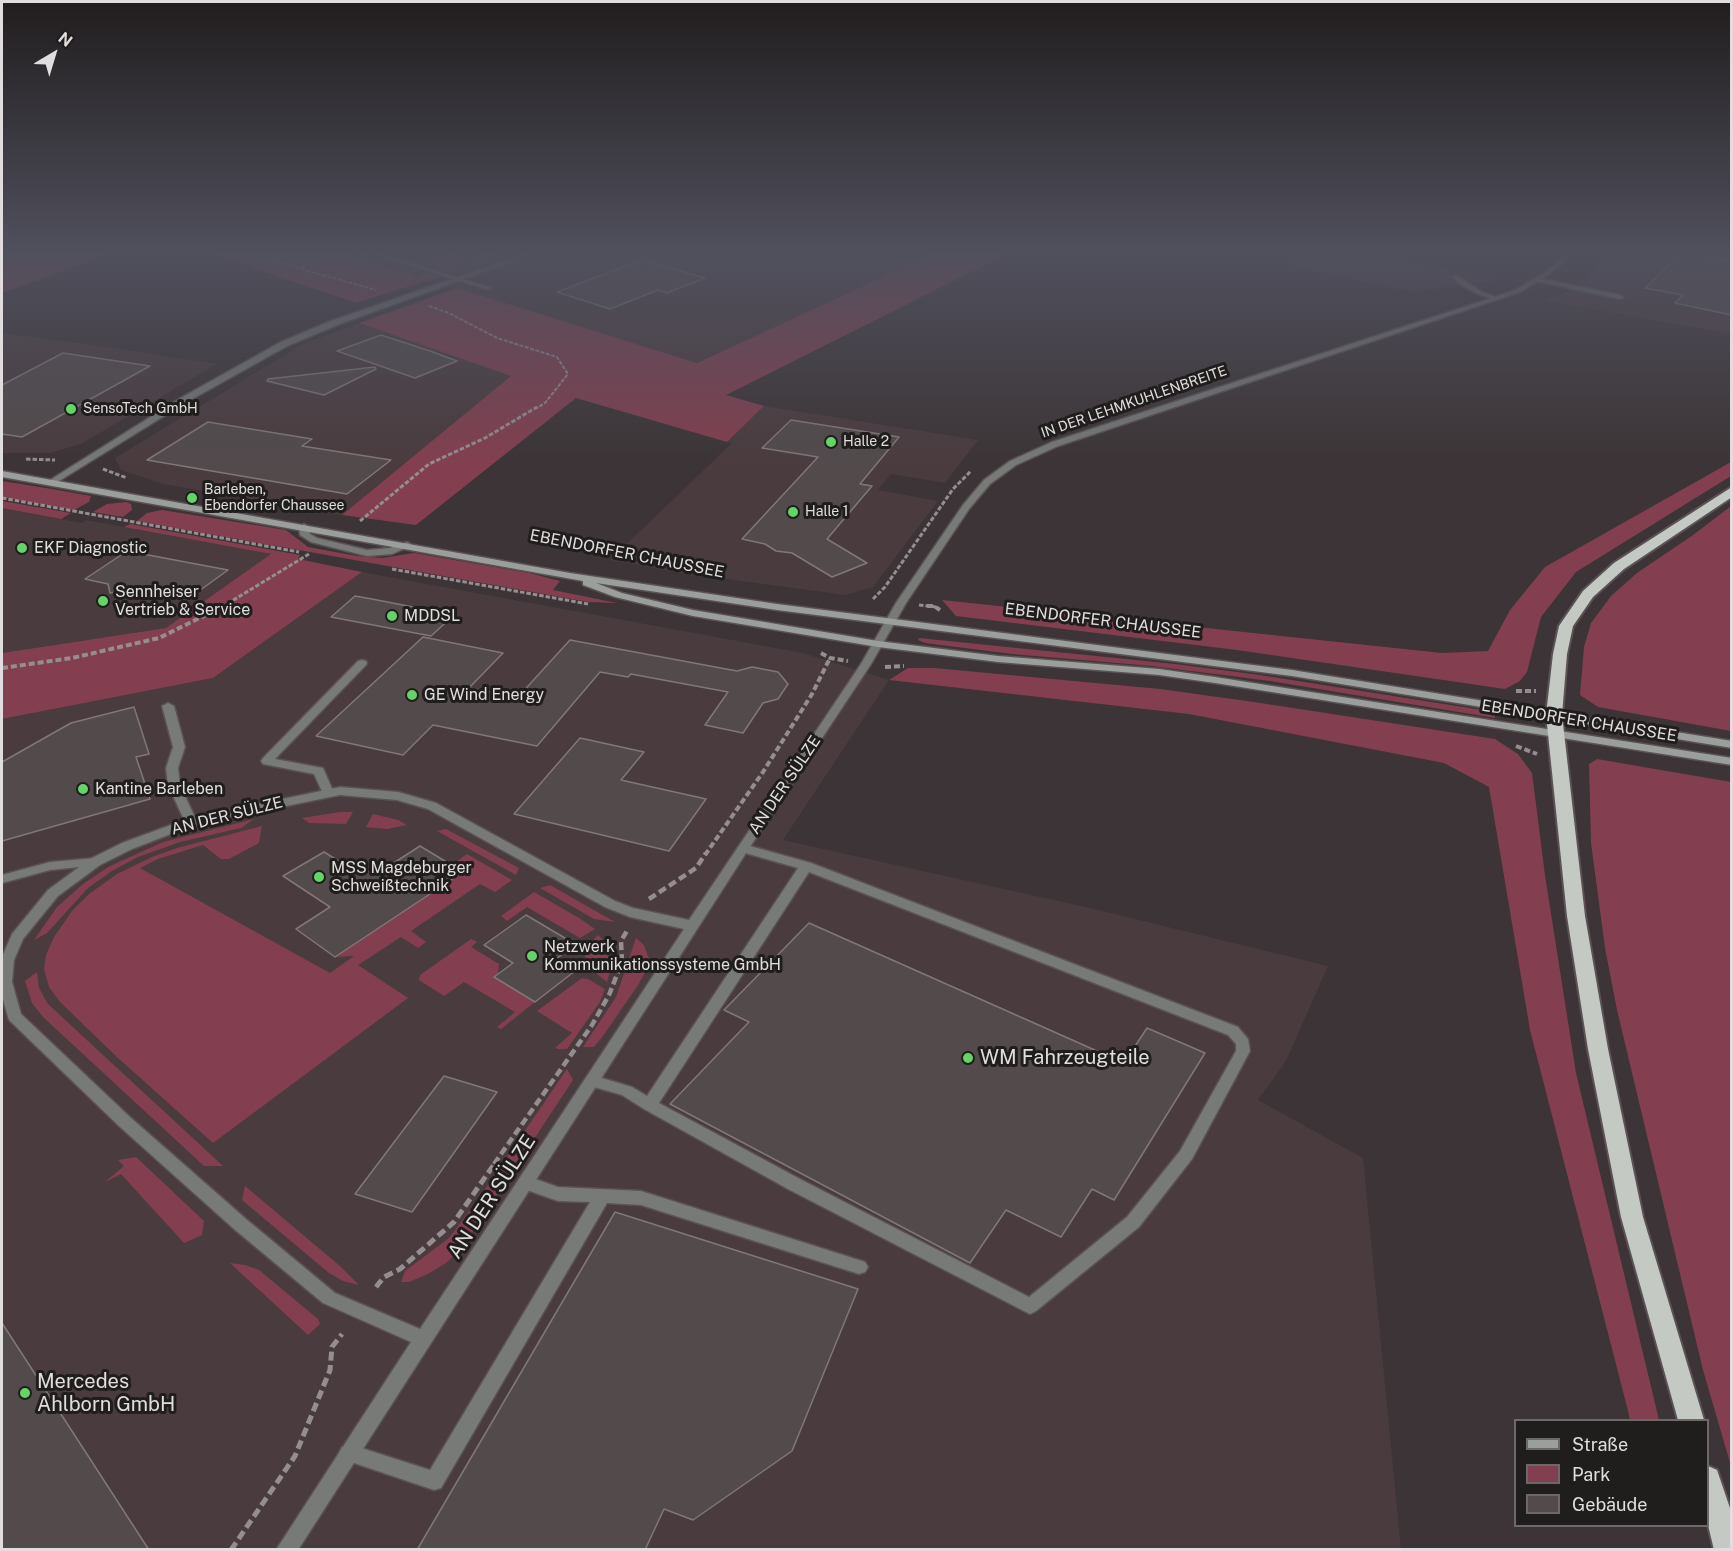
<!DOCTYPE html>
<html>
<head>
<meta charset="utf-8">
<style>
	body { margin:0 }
	#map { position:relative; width:1733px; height:1551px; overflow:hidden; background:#3c3436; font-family:"Public Sans",sans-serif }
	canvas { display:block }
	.frame { position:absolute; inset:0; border:3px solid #e1dcdd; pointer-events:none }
	.legend { position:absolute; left:1514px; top:1419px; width:195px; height:108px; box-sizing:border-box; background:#201d1d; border:2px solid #6d696a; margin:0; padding:8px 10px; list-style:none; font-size:18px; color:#e1dcdd }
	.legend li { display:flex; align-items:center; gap:12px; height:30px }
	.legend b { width:30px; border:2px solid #6d696a }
	.north { position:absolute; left:24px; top:24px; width:60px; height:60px; -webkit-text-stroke:4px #201d1d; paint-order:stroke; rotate:38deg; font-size:16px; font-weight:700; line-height:24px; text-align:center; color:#e1dcdd }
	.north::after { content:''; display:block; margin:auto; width:21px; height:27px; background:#e1dcdd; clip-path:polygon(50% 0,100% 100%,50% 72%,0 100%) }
</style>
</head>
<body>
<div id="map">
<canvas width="1733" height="1551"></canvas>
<div class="frame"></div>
<ul class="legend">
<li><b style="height:8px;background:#9b9f9b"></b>Straße</li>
<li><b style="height:16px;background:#833f4f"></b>Park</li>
<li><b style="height:16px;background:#524a4b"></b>Gebäude</li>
</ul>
<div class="north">N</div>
</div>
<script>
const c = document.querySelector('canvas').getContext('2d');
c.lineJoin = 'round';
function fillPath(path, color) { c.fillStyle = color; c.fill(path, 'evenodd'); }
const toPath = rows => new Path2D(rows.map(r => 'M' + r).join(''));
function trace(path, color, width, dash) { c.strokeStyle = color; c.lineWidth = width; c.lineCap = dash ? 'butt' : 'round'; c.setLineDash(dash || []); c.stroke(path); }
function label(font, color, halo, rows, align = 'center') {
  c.font = font + ' "Public Sans",sans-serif'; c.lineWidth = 6; c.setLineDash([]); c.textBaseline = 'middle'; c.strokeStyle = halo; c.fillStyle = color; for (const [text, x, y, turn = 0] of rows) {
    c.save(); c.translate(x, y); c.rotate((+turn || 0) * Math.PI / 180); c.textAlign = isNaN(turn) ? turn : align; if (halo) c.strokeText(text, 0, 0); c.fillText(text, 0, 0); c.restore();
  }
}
fillPath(toPath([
	[325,250,941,250,697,363],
	[1289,250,1357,250,1500,280,1423,290,1419,294,1291,266],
	[1614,250,1731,250,1731,334,1542,300,1568,292],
	[359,323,512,376,342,515,163,484,121,470,115,458,303,344],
	[2,333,87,344,217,364,81,444,50,453,2,453],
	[764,406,978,440,945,483,891,474,878,490,938,501,873,587,845,595,682,573,610,560,732,443,727,442],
	[2,508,82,523,86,520,272,554,166,628,2,653],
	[362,572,803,653,889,680,783,840,1090,908,1328,966,1286,1061,1258,1100,1363,1158,1401,1549,2,1550,2,719,213,678]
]), '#4a3b3e');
fillPath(toPath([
	[2,250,120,250,2,293],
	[201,250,330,250,329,251,332,252,350,250,343,253,355,257,365,254,369,255,360,259,372,263,385,261,377,264,389,268,399,265,402,266,394,269,406,273,416,270,419,271,410,274,417,277,426,273,438,277,356,303],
	[494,250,506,253,481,262,473,260,455,266,461,269,450,273,438,269,445,266,440,264,425,265,432,262,428,261,450,253,469,259],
	[941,250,1015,250,726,395,764,406,727,442,576,398,416,525,342,515,511,376,359,323,457,288,697,363],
	[1731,462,1731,476,1576,572,1541,617,1527,672,1520,681,1505,689,1237,650,956,616,942,600,1442,653,1488,651,1510,610,1545,567],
	[2,481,52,489,91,496,89,502,74,510,2,497],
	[2,501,71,513,61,519,2,508],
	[126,502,131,504,132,510,123,517,93,512,107,504],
	[1731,506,1731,731,1598,707,1580,695,1584,647,1591,623,1611,596,1637,573,1693,535],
	[162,510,286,530,308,547,357,556,382,558,414,553,529,573,560,581,553,590,617,603,588,602,137,521,147,513],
	[130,524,300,555,298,559,362,572,213,678,2,719,2,653,166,628,271,554,124,527],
	[919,638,1175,664,1260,675,1495,712,1495,718,1270,681,1152,666,1012,654,925,643,918,640],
	[908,668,934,668,1160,689,1254,702,1495,739,1518,754,1532,773,1545,875,1576,1073,1659,1420,1630,1420,1628,1411,1530,1030,1489,787,1444,763,1189,714,889,680],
	[1597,759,1731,782,1731,1466,1703,1370,1617,1010,1605,948,1591,843,1589,764],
	[340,812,353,812,346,824,309,823,302,818],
	[373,814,398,820,407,825,387,829,366,827],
	[254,819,241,828,180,842,138,857,112,871,88,888,47,933,34,940,57,907,83,884,110,866,163,842],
	[262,826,259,843,229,859,221,859,203,845,158,859,140,868,330,973,354,956,335,957,462,872,452,865,467,854,512,880,495,892,480,884,411,931,426,942,418,948,401,937,358,965,408,998,213,1143,118,1058,60,1002,49,987,44,969,46,955,54,937,72,911,89,894,117,874,152,857,177,848],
	[446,829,519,868,516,875,437,831],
	[550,885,615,922,594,919,540,888],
	[534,892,579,918,595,929,580,938,527,907,507,921,501,916],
	[598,935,616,953,607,982,591,969,585,956,586,947],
	[636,938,644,945,649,959,647,969,638,985,603,1036,594,1047,583,1047,616,997],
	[471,939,477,942,471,947,499,964,498,974,495,977,535,1002,501,1029,497,1027,515,1012,464,982,444,996,419,980,420,975],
	[37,972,39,988,48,1004,223,1166,204,1166,43,1017,32,1003,25,981],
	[582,978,588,979,605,989,600,1002,567,1049,557,1049,556,1047,572,1033,537,1011],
	[567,1069,573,1080,462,1248,446,1263,428,1274,409,1282,401,1282,405,1271,449,1238,477,1201],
	[136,1157,204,1221,202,1235,184,1243,121,1174,105,1182,124,1166,118,1160],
	[245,1186,340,1266,359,1285,343,1281,329,1273,242,1200],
	[230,1263,245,1265,259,1270,318,1319,320,1324,308,1335]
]), '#833f4f');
const building = toPath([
	[1682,252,1731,262,1731,315,1675,303,1683,295,1645,288,1682,252],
	[642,260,705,278,667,293,658,290,610,309,557,292,642,260],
	[381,335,430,351,457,361,415,378,337,351,381,335],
	[63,353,150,366,22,437,2,434,2,385,63,353],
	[375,367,376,369,324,395,267,381,268,379,375,367],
	[791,420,899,437,860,484,872,486,827,539,867,563,832,577,792,553,776,551,765,544,742,539,818,457,762,448,791,420],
	[208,422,312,439,302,446,391,460,347,494,147,460,208,422],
	[127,551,228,570,188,599,133,589,110,593,108,584,85,579,127,551],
	[355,596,372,599,454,615,431,636,331,617,355,596],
	[423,637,503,653,469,688,518,697,570,640,737,671,752,667,778,672,788,684,778,699,763,703,743,733,705,725,728,692,631,674,628,677,600,672,537,746,433,725,403,755,316,736,423,637],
	[134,707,149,754,136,757,150,799,2,841,2,762,71,723,134,707],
	[580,738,644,752,621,780,706,799,669,851,514,814,580,738],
	[420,846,463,872,335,957,296,929,330,907,283,876,324,852,355,871,362,867,375,875,420,846],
	[526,915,575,944,555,960,575,971,535,1002,494,977,513,963,484,945,526,915],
	[809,923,1124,1063,1147,1028,1205,1053,1114,1200,1092,1189,1061,1237,1006,1210,970,1263,670,1104,749,1022,724,1010,809,923],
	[444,1076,497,1092,412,1212,355,1194,444,1076],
	[615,1212,858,1289,792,1451,693,1520,664,1509,645,1550,417,1550,615,1212],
	[2,1323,149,1550,2,1550,2,1323]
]);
fillPath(building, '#524a4b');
trace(building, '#807779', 1.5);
const service = toPath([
	[360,250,369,250,491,288,486,289,360,250],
	[514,250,523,250,533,254,530,256,514,250],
	[1611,250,1624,250,1641,254,1638,256,1611,250],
	[1456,275,1482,292,1499,298,1495,300,1478,294,1458,283,1453,277,1456,275],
	[1538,278,1620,295,1624,297,1620,299,1536,281,1535,280,1538,278],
	[304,524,309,527,310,534,317,538,367,550,390,548,407,542,412,545,392,554,367,556,311,542,300,535,299,527,304,524],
	[362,660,366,661,367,663,366,665,275,759,323,768,334,793,332,796,324,796,314,774,263,764,261,761,263,758,358,661,362,660],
	[168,703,174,706,185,747,178,768,180,785,197,822,191,826,185,822,168,785,166,768,173,747,162,706,168,703],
	[743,844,811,863,1238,1027,1248,1039,1250,1051,1192,1159,1139,1227,1036,1311,1030,1314,1024,1311,788,1189,644,1109,622,1095,587,1085,584,1081,587,1077,592,1075,632,1087,647,1096,798,868,738,851,737,848,743,844],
	[809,872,1228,1035,1236,1044,1236,1051,1180,1151,1127,1217,1029,1297,800,1179,659,1103,809,872],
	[95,858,100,859,101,862,100,865,50,870,2,883,2,875,50,862,95,858],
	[527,1176,558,1187,641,1191,859,1260,865,1262,868,1267,865,1272,859,1274,641,1205,607,1203,441,1488,434,1490,342,1459,339,1453,342,1447,349,1444,430,1470,590,1202,558,1201,521,1188,519,1183,521,1178,527,1176]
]);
const minor = toPath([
	[536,250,544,250,337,325,287,346,185,403,54,484,51,485,47,482,179,399,281,342,331,321,536,250],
	[1571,250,1578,250,1551,273,1520,292,1058,446,1016,465,990,484,969,509,906,603,871,664,748,850,298,1550,276,1550,411,1342,323,1303,234,1229,119,1126,9,1020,2,996,2,957,12,934,48,890,90,859,122,843,187,819,340,787,398,792,436,803,615,901,633,908,689,920,861,664,896,603,963,505,984,480,1010,461,1052,442,1516,290,1547,271,1571,250],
	[340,795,397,800,428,809,605,907,630,917,684,929,420,1329,335,1293,246,1219,131,1118,21,1014,12,982,14,960,23,939,58,896,100,865,132,849,194,825,340,795]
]);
const secondary = toPath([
	[2,471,570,573,777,604,1292,670,1732,741,1732,748,1292,676,777,610,596,583,622,593,693,610,878,641,998,656,1159,669,1215,677,1732,758,1732,765,1215,683,1159,675,998,662,878,647,693,616,615,597,583,585,583,581,2,477,2,471]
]);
const trunk = toPath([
	[1732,487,1732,497,1624,569,1593,597,1573,626,1567,654,1562,715,1585,916,1608,1049,1643,1217,1704,1420,1678,1420,1621,1217,1588,1049,1567,916,1546,715,1553,654,1559,626,1583,591,1614,563,1732,487],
	[1708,1466,1717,1470,1732,1514,1732,1550,1714,1550,1708,1525,1708,1466]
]);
trace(service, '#5a5254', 3);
trace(minor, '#5a5254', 3);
trace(secondary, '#5a5254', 3);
trace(trunk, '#5a5254', 4);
trace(toPath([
	[249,250,301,269,376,290],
	[274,257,317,255,335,250],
	[302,268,317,256],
	[429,306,449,313,497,338,557,357,568,374,545,403,535,409]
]), '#958e90', 2, [4, 1.5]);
trace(toPath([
	[26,459,55,460],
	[103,469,127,478],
	[2,498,299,552],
	[360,521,429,464,485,438,537,407],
	[392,569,588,604],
	[873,599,885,587,953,489,971,471],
	[919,605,936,607],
	[222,607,309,554]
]), '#958e90', 3, [4.5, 2]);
trace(toPath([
	[927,606,934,606,940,610],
	[821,653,830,658,848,661],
	[885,667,904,666],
	[2,668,72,658,159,638,224,606],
	[1516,691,1536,691],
	[1516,746,1537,754],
	[705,855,763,772,812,694,830,658]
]), '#958e90', 4, [6, 3]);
trace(toPath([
	[649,899,696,868,706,853],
	[494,1164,592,1025,609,995,622,962,621,941,628,929]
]), '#958e90', 4.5, [8, 4]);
trace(toPath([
	[376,1287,384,1277,400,1269,454,1222,495,1163],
	[231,1550,295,1456,330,1370,332,1347,342,1334]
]), '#958e90', 5, [9, 4.5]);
fillPath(service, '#777a77');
fillPath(minor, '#777a77');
fillPath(secondary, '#9b9f9b');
fillPath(trunk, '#c4c9c4');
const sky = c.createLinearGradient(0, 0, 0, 467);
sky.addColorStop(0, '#211d1e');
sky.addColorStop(0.54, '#50505d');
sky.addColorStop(1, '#50505d00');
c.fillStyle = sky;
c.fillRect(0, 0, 1733, 467);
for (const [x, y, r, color] of [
	[71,409,6,"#64d468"],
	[831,442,6,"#64d468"],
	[192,498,6,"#64d468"],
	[793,512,6,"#64d468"],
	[22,548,6,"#64d468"],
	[103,601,6,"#64d468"],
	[392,616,6,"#64d468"],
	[412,695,6,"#64d468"],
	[83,789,6,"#64d468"],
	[319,877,6,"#64d468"],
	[532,956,6,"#64d468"],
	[968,1058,6,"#64d468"],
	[25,1393,6,"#64d468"]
]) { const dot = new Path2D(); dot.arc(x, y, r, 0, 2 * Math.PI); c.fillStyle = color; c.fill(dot); trace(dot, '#201d1d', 2); }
label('14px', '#e1dcdd', '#201d1d', [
	["IN DER LEHMKUHLENBREITE",1134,402,-19]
]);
label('14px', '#e1dcdd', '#201d1d', [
	["SensoTech GmbH",83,409],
	["Halle 2",843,442],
	["Barleben,",204,490],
	["Ebendorfer Chaussee",204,506],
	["Halle 1",805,512]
], 'left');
label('16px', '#e1dcdd', '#201d1d', [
	["EKF Diagnostic",34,548],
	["Sennheiser",115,592],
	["Vertrieb & Service",115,610],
	["MDDSL",404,616],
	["GE Wind Energy",424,695],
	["Kantine Barleben",95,789],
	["MSS Magdeburger",331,868],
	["Schweißtechnik",331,886],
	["Netzwerk",544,947],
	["Kommunikationssysteme GmbH",544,965]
], 'left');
label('16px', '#e1dcdd', '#201d1d', [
	["EBENDORFER CHAUSSEE",627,554,11],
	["EBENDORFER CHAUSSEE",1103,621,7],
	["EBENDORFER CHAUSSEE",1579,721,9],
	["AN DER SÜLZE",785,785,-56],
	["AN DER SÜLZE",227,816,-14]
]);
label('20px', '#e1dcdd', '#201d1d', [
	["WM Fahrzeugteile",980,1058],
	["Mercedes",37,1382],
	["Ahlborn GmbH",37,1405]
], 'left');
label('20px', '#e1dcdd', '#201d1d', [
	["AN DER SÜLZE",492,1197,-57]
]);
</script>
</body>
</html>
